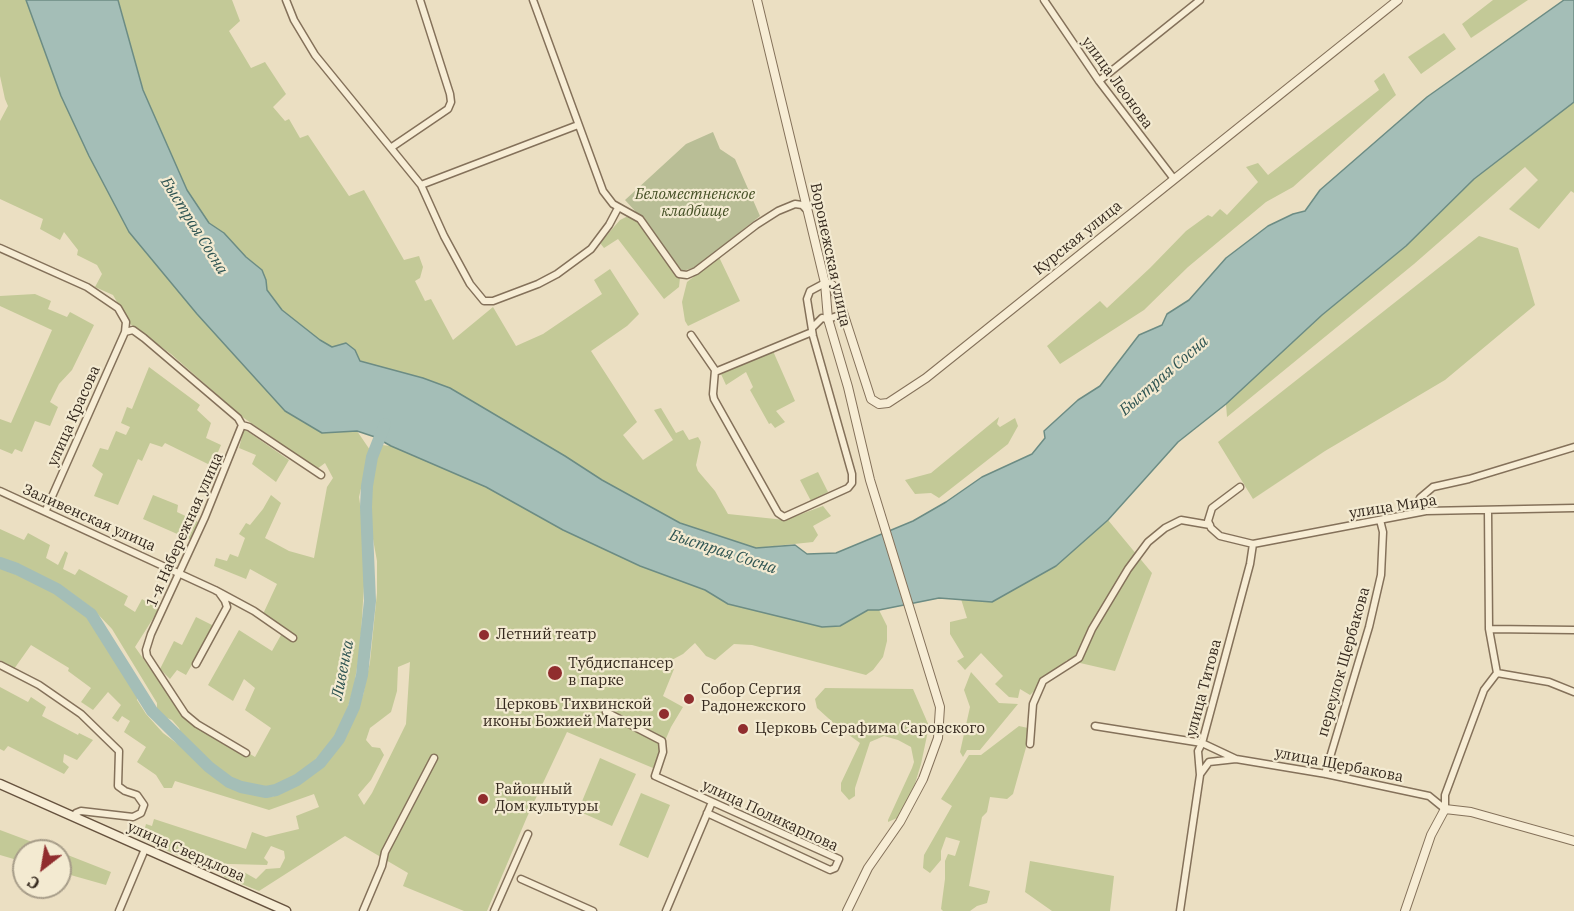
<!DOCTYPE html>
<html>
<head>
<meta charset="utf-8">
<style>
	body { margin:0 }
	#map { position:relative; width:1574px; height:911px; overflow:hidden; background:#ebdfc2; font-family:"IBM Plex Serif",serif }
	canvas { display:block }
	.north { position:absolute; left:12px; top:839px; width:60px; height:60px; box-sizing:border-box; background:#f3ead1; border:2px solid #a79d89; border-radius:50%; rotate:211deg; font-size:16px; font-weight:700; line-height:24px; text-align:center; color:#35291e }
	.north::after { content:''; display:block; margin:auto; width:21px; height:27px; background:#902d2e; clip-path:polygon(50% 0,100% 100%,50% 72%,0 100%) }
</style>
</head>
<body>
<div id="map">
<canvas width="1574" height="911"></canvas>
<div class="north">С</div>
</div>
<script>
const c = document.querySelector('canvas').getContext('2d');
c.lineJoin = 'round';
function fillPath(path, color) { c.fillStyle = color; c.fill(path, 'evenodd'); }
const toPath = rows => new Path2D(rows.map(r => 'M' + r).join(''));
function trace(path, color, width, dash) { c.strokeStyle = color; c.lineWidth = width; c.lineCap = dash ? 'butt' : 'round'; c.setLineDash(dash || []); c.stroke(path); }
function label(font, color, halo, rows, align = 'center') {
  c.font = font + ' "IBM Plex Serif",serif'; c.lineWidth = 4.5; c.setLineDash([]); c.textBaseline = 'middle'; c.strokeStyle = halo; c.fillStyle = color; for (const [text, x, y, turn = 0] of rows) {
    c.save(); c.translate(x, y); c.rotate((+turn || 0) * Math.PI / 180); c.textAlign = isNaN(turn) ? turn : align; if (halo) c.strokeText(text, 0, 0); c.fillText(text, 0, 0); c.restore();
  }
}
fillPath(toPath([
	[0,0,26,0,61,96,89,156,129,232,197,314,285,411,322,433,357,431,370,450,359,497,364,531,365,570,360,649,354,686,344,721,332,742,306,769,273,787,249,785,235,780,223,773,183,738,179,728,172,720,160,715,157,710,157,703,112,629,92,608,66,589,20,566,0,559,0,529,24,540,28,533,50,545,46,558,58,565,65,551,68,553,63,569,75,575,79,569,128,596,124,605,135,612,142,599,159,609,135,647,174,702,177,702,185,714,255,757,271,728,245,710,255,688,244,679,233,701,208,685,239,630,272,651,285,628,263,614,277,584,250,569,246,579,214,566,216,558,227,561,230,554,238,557,245,538,239,534,246,523,250,525,263,509,271,495,281,503,265,538,289,551,314,558,327,487,333,478,325,463,317,469,241,416,171,354,130,324,113,295,95,287,102,274,97,265,77,255,78,250,64,232,60,240,40,229,43,219,0,199,0,121,8,106,5,99,0,76],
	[118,0,232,0,240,21,229,31,251,68,265,62,286,94,273,107,285,121,289,119,300,138,308,135,349,196,364,190,404,260,419,256,423,267,420,278,415,281,425,301,431,299,453,340,493,307,516,346,543,334,602,294,594,280,610,269,639,314,627,326,591,351,637,422,623,435,643,460,673,440,654,410,661,408,676,433,683,430,689,440,698,437,701,442,696,465,698,471,715,491,728,514,785,520,823,506,831,516,813,526,818,535,813,542,756,548,680,523,602,480,565,456,450,388,360,361,355,350,346,343,332,347,320,340,282,310,267,290,266,280,262,270,246,257,224,233,209,223,187,190,143,90],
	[1493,0,1528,0,1471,38,1462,24],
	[1444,33,1456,49,1421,74,1408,57],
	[1384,73,1396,95,1293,187,1266,202,1188,267,1144,310,1060,364,1047,346,1100,301,1107,308,1150,268,1186,231,1208,215,1212,217,1220,209,1227,215,1258,182,1246,167,1258,163,1268,175,1379,90,1374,81],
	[1574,102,1574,193,1571,191,1539,229,1509,209,1538,180,1525,167,1414,264,1227,417,1226,404,1322,315,1406,246,1474,179],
	[628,216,635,218,645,229,680,278,679,287,664,299,618,239,604,248,600,243,620,220],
	[1479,236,1518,248,1535,305,1445,380,1325,451,1253,499,1218,442],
	[719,257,740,301,688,326,685,321,682,302,687,282],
	[35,294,51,301,48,309,67,317,70,312,94,325,72,370,59,384,50,402,58,407,50,426,35,421,22,452,15,449,12,454,0,449,0,419,11,423,52,330,0,306,0,296],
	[773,351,795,401,776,411,785,422,775,428,771,423,769,424,750,390,753,387,746,372,726,385,721,374],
	[149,367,200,405,197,410,211,423,206,438,221,445,212,466,165,443,162,447,150,443,142,461,138,459,118,505,94,496,103,474,92,466,100,448,108,450,116,431,126,435,130,427,121,423,127,407,132,409],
	[999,417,997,424,1000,427,1015,418,1018,426,1008,444,939,498,931,493,915,494,905,480,931,473],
	[244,429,289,460,276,482,252,464,256,455,239,448],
	[382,445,391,446,486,487,563,530,640,566,705,590,728,604,840,626,868,610,879,610,887,626,887,641,883,657,873,670,866,675,752,645,734,644,715,660,706,656,695,643,683,654,668,662,660,660,674,669,663,696,683,707,671,727,653,768,567,732,527,817,487,911,464,911,403,886,408,873,345,836,259,891,224,877,226,872,242,871,256,879,266,869,280,868,285,858,284,851,271,846,264,858,268,862,267,865,194,863,142,839,146,824,152,826,154,819,246,849,252,832,266,837,299,829,296,816,319,807,314,794,269,810,175,781,172,788,164,788,156,775,137,762,146,747,124,732,130,721,122,716,118,722,112,718,121,705,108,692,93,710,81,702,91,688,68,671,69,668,31,645,14,669,0,660,0,568,40,584,71,604,89,618,137,692,137,700,146,714,163,733,183,748,213,775,237,790,254,795,272,797,295,786,322,766,335,752,343,740,363,695,370,662,377,593,377,561,371,528,372,486,375,460],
	[410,662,406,724,372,793,364,805,358,795,371,780,384,755,380,748,372,747,366,740,370,728,391,712,397,691,398,667],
	[818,472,828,492,811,501,800,480],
	[153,495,178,505,177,512,198,522,191,540,143,519],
	[1108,520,1152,573,1115,671,1067,660,1030,695,1020,689,1018,698,1009,697,995,684,1003,676,981,653,965,670,957,661,964,657,950,634,950,622,967,618,961,599,992,602,1056,566],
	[196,617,214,626,186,675,177,670,170,679,160,669,174,641,182,645],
	[971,672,999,703,1018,704,980,750,967,750,963,757,960,752,970,707,964,690],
	[0,687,28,702,31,697,46,707,42,716,78,735,79,733,93,740,77,760,64,754,63,762,69,767,64,774,8,746,4,751,0,749],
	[825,688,913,689,929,726,921,764,914,787,897,818,888,822,888,820,912,768,914,762,911,747,898,740,884,736,870,742,855,788,855,796,849,800,841,791,841,783,860,743,838,727,817,708,815,699],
	[1019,726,1028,728,1027,744,1013,794,1007,799,990,797,987,812,982,817,969,886,990,891,987,903,977,906,970,911,943,911,941,909,945,879,945,861,948,854,955,856,960,841,946,837,941,851,941,860,930,873,923,868,924,855,952,806,941,799,969,755,981,755],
	[600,758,636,774,612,826,578,811],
	[641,793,670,805,648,858,619,845],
	[0,830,56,851,24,851,24,862,0,855],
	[60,852,111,872,106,885,60,872],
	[1030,861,1114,876,1110,911,1052,911,1025,892]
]), '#c3c997');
fillPath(toPath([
	[713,132,720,149,735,159,760,216,696,267,683,271,677,268,645,222,625,200,686,144]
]), '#b9be96');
const water = toPath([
	[26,0,118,0,143,90,187,190,209,223,224,233,246,257,262,270,266,280,267,290,282,310,320,340,332,347,346,343,355,350,360,361,423,378,450,388,565,456,602,480,680,523,756,548,795,545,807,554,836,553,913,521,946,502,982,477,1032,454,1045,438,1044,431,1078,400,1100,386,1139,335,1162,325,1167,314,1189,300,1226,258,1268,226,1293,214,1305,211,1320,190,1427,97,1564,0,1574,0,1574,102,1474,179,1406,246,1322,315,1226,404,1178,442,1108,520,1056,566,992,602,939,598,879,610,868,610,840,626,822,627,728,604,705,590,640,566,563,530,486,487,391,446,375,437,357,431,322,433,285,411,197,314,129,232,89,156,61,96,26,0]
]);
fillPath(water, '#a4beb7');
trace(water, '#6c8c84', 1.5);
trace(toPath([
	[0,563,17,569,57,589,91,614,152,711,209,767,229,782,241,787,266,792,276,790,297,780,320,763,339,739,354,707,362,675,370,601,366,507,367,486,372,457,385,424]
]), '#a4beb7', 12);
const minor = toPath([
	[286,0,294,20,315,55,421,185,444,236,470,284,484,301,493,301,538,284,557,274,591,249,609,225,618,208],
	[533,0,603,191,613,204,640,219,679,274,687,275,696,271,756,225,778,211,795,204,802,205,807,210],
	[1044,0,1099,81,1174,179],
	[1099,81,1200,0],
	[392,147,448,109,451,102,450,94,420,0],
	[421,185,578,125],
	[0,248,87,287,118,308,126,322,125,332,46,510],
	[812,328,822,318,828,319,837,316,846,321],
	[125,332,133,330,144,338,238,418,242,425,205,517,151,634,146,650,147,656,185,714,197,724,246,753],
	[691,335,715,370,713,394,714,399,778,513,784,517,848,488,852,483,852,474,813,336,807,299,810,291,825,283],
	[715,372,812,332],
	[242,425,249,427,321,475],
	[1240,487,1212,508,1208,521,1211,528,1220,536,1253,544,1426,511,1574,508],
	[0,491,215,590,254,611,293,638],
	[1417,512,1416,507,1420,498,1433,487,1469,479,1574,447],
	[1489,629,1574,630],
	[196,664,227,607,225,601,220,594],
	[0,665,39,685,81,714,119,751,118,786,125,791,137,795,144,805,141,813,133,817,81,811,76,813,76,817],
	[1497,673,1549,682,1574,692],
	[606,712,662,741,663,752,655,776,839,859,835,868,830,870,707,813],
	[1095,726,1202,743,1236,759,1326,774,1429,796,1445,809],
	[1030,744,1033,704,1043,681,1079,658,1092,629,1128,569,1148,542,1165,528,1181,520,1210,525],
	[1201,773,1209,762,1236,759],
	[1325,774,1369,627,1381,575,1383,532,1380,520],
	[1445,809,1445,795,1484,690,1497,673,1489,629,1488,510],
	[521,879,593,911],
	[119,911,145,849],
	[363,911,382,866,385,852,434,758],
	[494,911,528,834],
	[666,911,712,802],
	[1180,911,1200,775,1198,751,1202,743,1250,564,1253,544]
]);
const tertiary = toPath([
	[757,0,825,283,828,319,848,387,870,480,940,707,938,738,923,779,900,822,868,868,847,911],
	[825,283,832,285,839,300,871,399,879,404,888,403,926,378,1398,0],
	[1405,911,1431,835,1445,809,1471,812,1574,841]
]);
const secondary = toPath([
	[0,784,286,911]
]);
trace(minor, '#84715a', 9);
trace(tertiary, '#84715a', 10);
trace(secondary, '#66523e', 11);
trace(minor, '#f7edd5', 6);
trace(tertiary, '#f7edd5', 8);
trace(secondary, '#f7edd5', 8);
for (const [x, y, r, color] of [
	[484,635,6,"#902d2e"],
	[555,673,8,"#902d2e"],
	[689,699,6,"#902d2e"],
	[664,714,6,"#902d2e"],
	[743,729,6,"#902d2e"],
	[483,799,6,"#902d2e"]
]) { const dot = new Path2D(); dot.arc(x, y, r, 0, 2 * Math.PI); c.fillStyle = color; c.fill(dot); trace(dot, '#f3ead1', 2); }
label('15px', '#35291e', '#f3ead1', [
	["улица Леонова",1117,83,54],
	["Курская улица",1078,238,-39],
	["Воронежская улица",830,255,78],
	["улица Красова",74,416,-66],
	["улица Мира",1393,507,-9],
	["Заливенская улица",89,518,24],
	["1-я Набережная улица",185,530,-66],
	["переулок Щербакова",1344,662,-74],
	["улица Титова",1204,688,-75],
	["улица Щербакова",1339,765,11],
	["улица Поликарпова",770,816,25],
	["улица Свердлова",186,852,24]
]);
label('italic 15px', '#455025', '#f3ead1', [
	["Беломестненское",695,195],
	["кладбище",695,212]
]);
label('15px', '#35291e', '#f3ead1', [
	["Летний театр",496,635],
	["Тубдиспансер",568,664],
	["в парке",568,681],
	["Собор Сергия",701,690],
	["Радонежского",701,707],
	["Церковь Тихвинской",652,705,"right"],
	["иконы Божией Матери",652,722,"right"],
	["Церковь Серафима Саровского",755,729],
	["Районный",495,790],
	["Дом культуры",495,807]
], 'left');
label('italic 16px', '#2e5452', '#f3ead1', [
	["Быстрая Сосна",194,226,58],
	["Быстрая Сосна",1164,376,-41],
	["Быстрая Сосна",723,552,18],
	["Ливенка",343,670,-79]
]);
</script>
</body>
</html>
